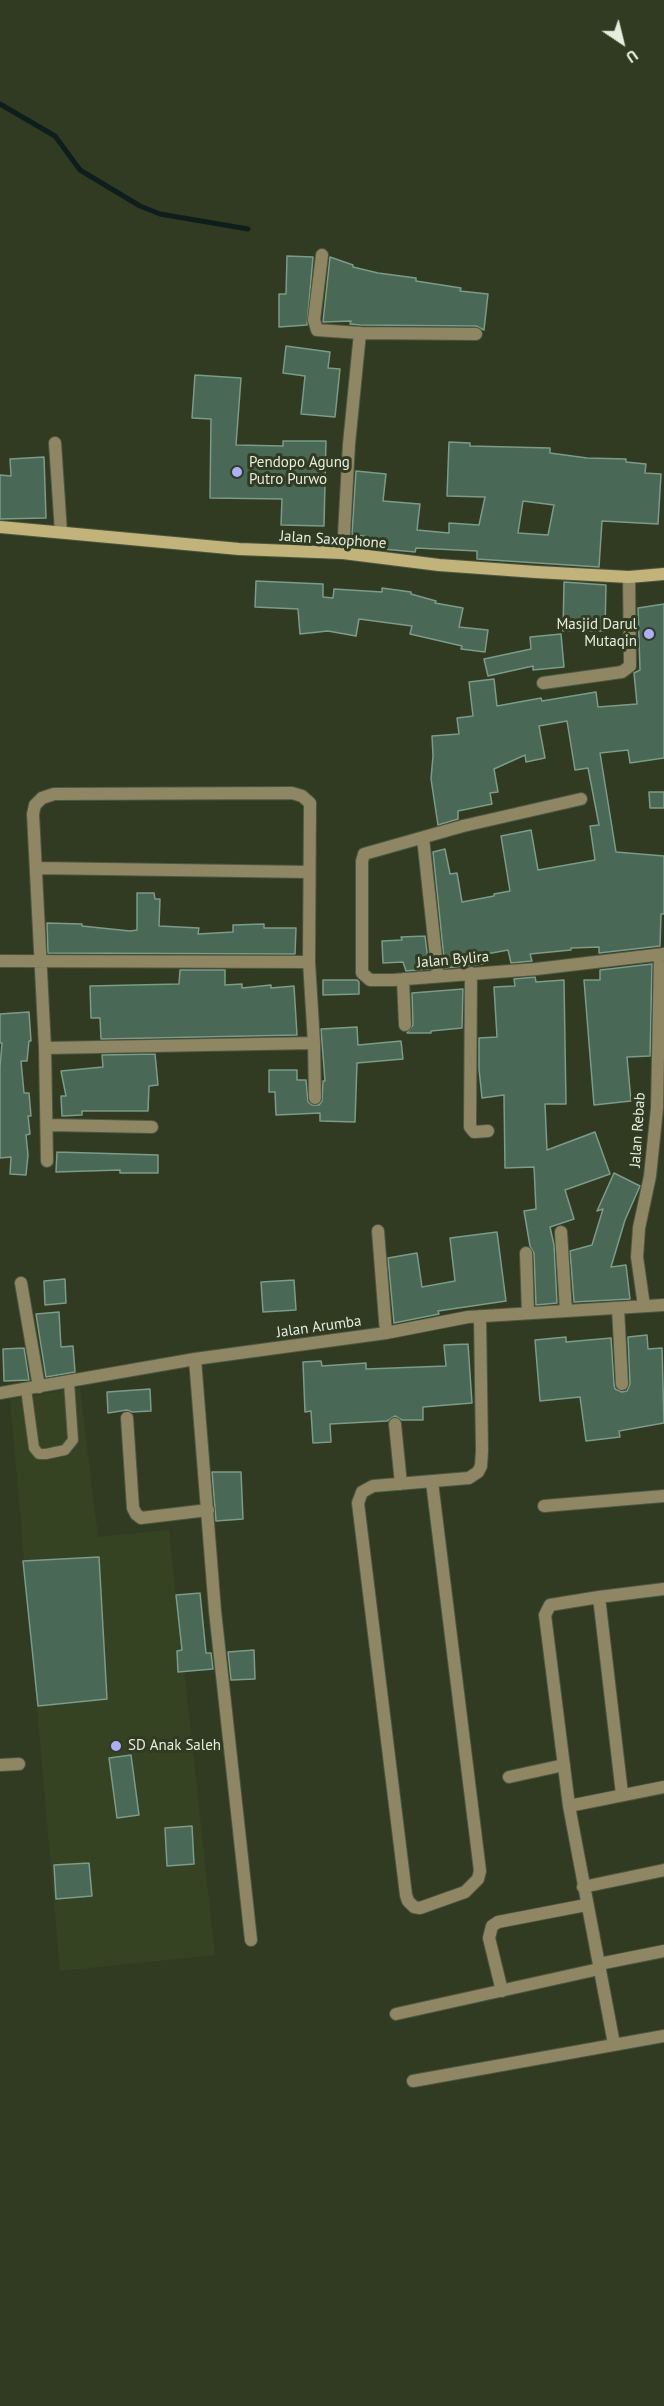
<!DOCTYPE html>
<html>
<head>
<meta charset="utf-8">
<style>
	body { margin:0 }
	#map { position:relative; width:664px; height:2406px; overflow:hidden; background:#313b22; font-family:"PT Sans",sans-serif }
	canvas { display:block }
	.north { position:absolute; left:592px; top:12px; width:60px; height:60px; -webkit-text-stroke:4px #313b22; paint-order:stroke; rotate:145deg; font-size:16px; font-weight:700; line-height:24px; text-align:center; color:#e6edde }
	.north::after { content:''; display:block; margin:auto; width:21px; height:27px; background:#e6edde; clip-path:polygon(50% 0,100% 100%,50% 72%,0 100%) }
</style>
</head>
<body>
<div id="map">
<canvas width="664" height="2406"></canvas>
<div class="north">U</div>
</div>
<script>
const c = document.querySelector('canvas').getContext('2d');
c.lineJoin = 'round';
function fillPath(path, color) { c.fillStyle = color; c.fill(path, 'evenodd'); }
const toPath = rows => new Path2D(rows.map(r => 'M' + r).join(''));
function trace(path, color, width, dash) { c.strokeStyle = color; c.lineWidth = width; c.lineCap = dash ? 'butt' : 'round'; c.setLineDash(dash || []); c.stroke(path); }
function label(font, color, halo, rows, align = 'center') {
  c.font = font + ' "PT Sans",sans-serif'; c.lineWidth = 6; c.setLineDash([]); c.textBaseline = 'middle'; c.strokeStyle = halo; c.fillStyle = color; for (const [text, x, y, turn = 0] of rows) {
    c.save(); c.translate(x, y); c.rotate((+turn || 0) * Math.PI / 180); c.textAlign = isNaN(turn) ? turn : align; if (halo) c.strokeText(text, 0, 0); c.fillText(text, 0, 0); c.restore();
  }
}
fillPath(toPath([
	[80,1388,98,1537,169,1530,215,1955,60,1971,10,1399]
]), '#364323');
trace(toPath([
	[0,104,55,136,80,170,140,206,160,214,248,229]
]), '#0d1e1d', 5);
const building = toPath([
	[287,256,313,257,307,325,279,327,279,294,286,294,287,256],
	[330,257,353,265,353,267,378,273,416,278,416,281,461,288,460,291,488,294,484,330,476,326,360,325,350,324,351,321,323,322,330,257],
	[286,346,330,352,328,368,340,369,335,417,301,414,305,376,283,373,286,346],
	[195,375,241,378,236,445,283,446,283,441,326,441,324,526,281,525,282,499,210,498,211,419,192,418,195,375],
	[449,442,470,443,470,446,550,448,550,453,587,458,626,459,626,462,646,464,645,473,661,474,658,524,602,521,599,567,477,559,477,551,416,548,415,552,383,549,384,540,352,534,356,471,386,474,383,501,420,504,417,530,449,533,449,523,479,525,485,497,447,496,449,442],
	[523,501,554,505,548,535,518,533,523,501],
	[44,457,46,518,0,519,0,475,11,476,10,459,44,457],
	[256,581,323,584,323,597,333,598,334,589,382,592,382,588,411,592,411,594,436,601,435,603,463,608,459,627,488,630,485,652,461,649,462,646,410,634,412,626,359,619,356,636,328,631,300,634,298,609,255,607,256,581],
	[564,582,606,585,605,631,563,631,564,582],
	[664,604,664,758,630,763,628,750,600,753,616,852,664,856,664,914,661,914,660,946,599,953,599,947,571,948,571,950,530,954,532,961,511,963,508,950,481,955,483,964,445,968,433,852,445,849,450,874,457,873,462,902,494,896,494,894,510,891,501,836,531,830,538,870,595,860,590,826,599,825,588,768,575,770,567,721,539,726,545,758,526,762,525,755,494,769,498,792,490,793,492,804,458,811,458,819,438,825,431,779,433,756,432,736,459,734,457,718,473,716,469,682,494,679,497,706,541,698,542,701,596,692,598,707,637,704,634,673,640,670,638,608,664,604],
	[561,634,564,667,533,670,533,666,488,676,484,659,531,649,530,637,561,634],
	[649,792,664,792,664,808,650,808,649,792],
	[137,893,154,893,155,899,160,899,159,926,199,928,198,934,233,932,233,925,264,924,264,928,296,928,295,954,48,953,47,923,82,924,82,926,130,931,137,930,137,893],
	[425,936,429,969,406,971,403,962,383,963,382,941,402,940,401,937,425,936],
	[652,964,650,1056,627,1057,631,1101,594,1105,584,980,600,980,600,970,652,964],
	[180,970,225,970,225,985,242,984,242,988,271,985,271,988,294,986,297,1035,101,1039,100,1018,91,1018,90,986,179,984,180,970],
	[535,977,536,982,564,980,566,1104,545,1104,547,1150,595,1132,610,1174,565,1190,574,1219,550,1227,554,1245,557,1303,536,1305,534,1253,530,1246,524,1211,536,1209,534,1167,505,1168,504,1095,482,1098,479,1069,479,1038,497,1037,494,987,515,986,514,979,535,977],
	[323,980,357,980,359,982,359,994,323,995,323,980],
	[463,989,462,1028,431,1031,431,1033,407,1033,413,1025,412,993,463,989],
	[29,1012,31,1041,29,1041,27,1061,21,1061,24,1093,29,1093,31,1116,28,1116,30,1134,26,1135,28,1155,26,1175,10,1174,11,1157,0,1158,0,1067,2,1043,0,1043,0,1014,29,1012],
	[357,1027,358,1045,401,1041,403,1059,357,1063,355,1122,320,1121,320,1113,276,1115,275,1092,269,1092,269,1070,297,1070,297,1080,306,1080,308,1102,312,1105,319,1105,322,1101,323,1081,325,1081,321,1029,357,1027],
	[155,1054,158,1085,149,1086,148,1111,82,1111,82,1115,62,1116,61,1096,66,1096,61,1071,103,1067,102,1055,155,1054],
	[57,1152,158,1155,158,1173,120,1173,120,1170,56,1172,57,1152],
	[614,1173,640,1186,625,1220,611,1267,626,1265,630,1299,574,1302,570,1251,592,1245,603,1209,597,1211,614,1173],
	[497,1232,506,1301,438,1311,439,1314,394,1323,388,1258,417,1253,422,1287,455,1281,450,1238,497,1232],
	[65,1279,66,1303,45,1305,44,1281,65,1279],
	[294,1280,296,1310,263,1312,261,1282,294,1280],
	[59,1312,61,1347,73,1346,75,1372,46,1377,36,1314,59,1312],
	[647,1335,648,1349,662,1348,664,1423,619,1431,620,1437,586,1441,580,1397,540,1401,535,1340,566,1337,566,1342,611,1338,614,1384,615,1389,622,1392,627,1391,630,1384,628,1337,647,1335],
	[468,1344,472,1403,423,1407,423,1420,402,1420,395,1416,387,1421,330,1424,331,1442,313,1443,311,1411,305,1412,303,1362,321,1361,322,1366,366,1363,366,1369,446,1366,444,1345,468,1344],
	[24,1348,29,1380,4,1381,3,1349,24,1348],
	[150,1389,151,1411,132,1412,127,1410,108,1413,107,1392,150,1389],
	[212,1472,241,1472,243,1519,216,1521,212,1472],
	[99,1557,107,1699,38,1706,23,1561,99,1557],
	[200,1593,206,1653,211,1653,213,1669,178,1672,177,1651,182,1650,176,1595,200,1593],
	[254,1650,255,1679,231,1680,228,1652,254,1650],
	[131,1755,139,1815,117,1818,109,1758,131,1755],
	[192,1826,194,1864,167,1866,165,1828,192,1826],
	[89,1863,92,1896,56,1899,54,1865,89,1863]
]);
fillPath(building, '#4a6856');
trace(building, '#7c9b88', 1.5);
const service = toPath([
	[26,1389,34,1448,39,1454,46,1454,65,1450,73,1440,69,1382]
]);
const minor = toPath([
	[322,255,314,320,317,330,360,333,476,334],
	[55,443,61,532],
	[343,553,349,444,360,333],
	[543,683,622,672,630,666,629,577],
	[581,799,463,826,364,854,362,861,362,973,370,980,393,980,536,969,664,954],
	[423,838,438,976],
	[37,868,309,872],
	[0,961,309,962],
	[471,973,470,1127,474,1132,488,1131],
	[403,979,405,1025],
	[314,1043,315,1098],
	[45,1048,314,1043,309,962,310,803,302,796,292,793,54,794,42,798,35,805,33,814,45,1048,47,1161],
	[48,1125,152,1127],
	[378,1231,386,1333],
	[561,1232,566,1311],
	[526,1253,528,1313],
	[21,1283,39,1387],
	[644,1306,637,1257,638,1243,639,1228,650,1176,657,1108,660,955],
	[618,1308,622,1384],
	[195,1359,215,1611,251,1940],
	[0,1393,195,1359,386,1333,468,1317,664,1305],
	[127,1418,133,1508,136,1514,141,1518,208,1510],
	[395,1424,401,1484],
	[432,1482,480,1871,478,1879,465,1892,420,1908,414,1907,408,1901,406,1895,358,1503,362,1492,373,1486,469,1478,478,1472,481,1466,482,1451,480,1316],
	[544,1506,664,1496],
	[599,1597,550,1605,545,1615,569,1806,614,2044],
	[0,1765,19,1764],
	[509,1777,564,1765],
	[622,1794,599,1597,664,1589],
	[569,1806,664,1787],
	[583,1887,664,1870],
	[599,1964,664,1951],
	[502,1991,489,1938,492,1926,498,1922,586,1905],
	[396,2014,599,1969],
	[413,2081,664,2036]
]);
const secondary = toPath([
	[0,527,239,549,343,553,439,565,536,572,629,577,664,574]
]);
trace(service, '#4e5740', 12);
trace(minor, '#4e5740', 14);
trace(secondary, '#4e5740', 14);
trace(service, '#8f8663', 10);
trace(minor, '#8f8663', 12);
trace(secondary, '#c1b379', 12);
for (const [x, y, r, color] of [
	[237,472,6,"#aeaefb"],
	[649,634,6,"#aeaefb"],
	[116,1746,6,"#aeaefb"]
]) { const dot = new Path2D(); dot.arc(x, y, r, 0, 2 * Math.PI); c.fillStyle = color; c.fill(dot); trace(dot, '#313b22', 2); }
label('15px', '#e6edde', '#313b22', [
	["Pendopo Agung",249,463],
	["Putro Purwo",249,480],
	["Masjid Darul",637,625,"right"],
	["Mutaqin",637,642,"right"],
	["SD Anak Saleh",128,1746]
], 'left');
label('15px', '#e6edde', '#313b22', [
	["Jalan Saxophone",333,540,4],
	["Jalan Bylira",453,960,-5],
	["Jalan Rebab",638,1130,-86],
	["Jalan Arumba",319,1327,-8]
]);
</script>
</body>
</html>
